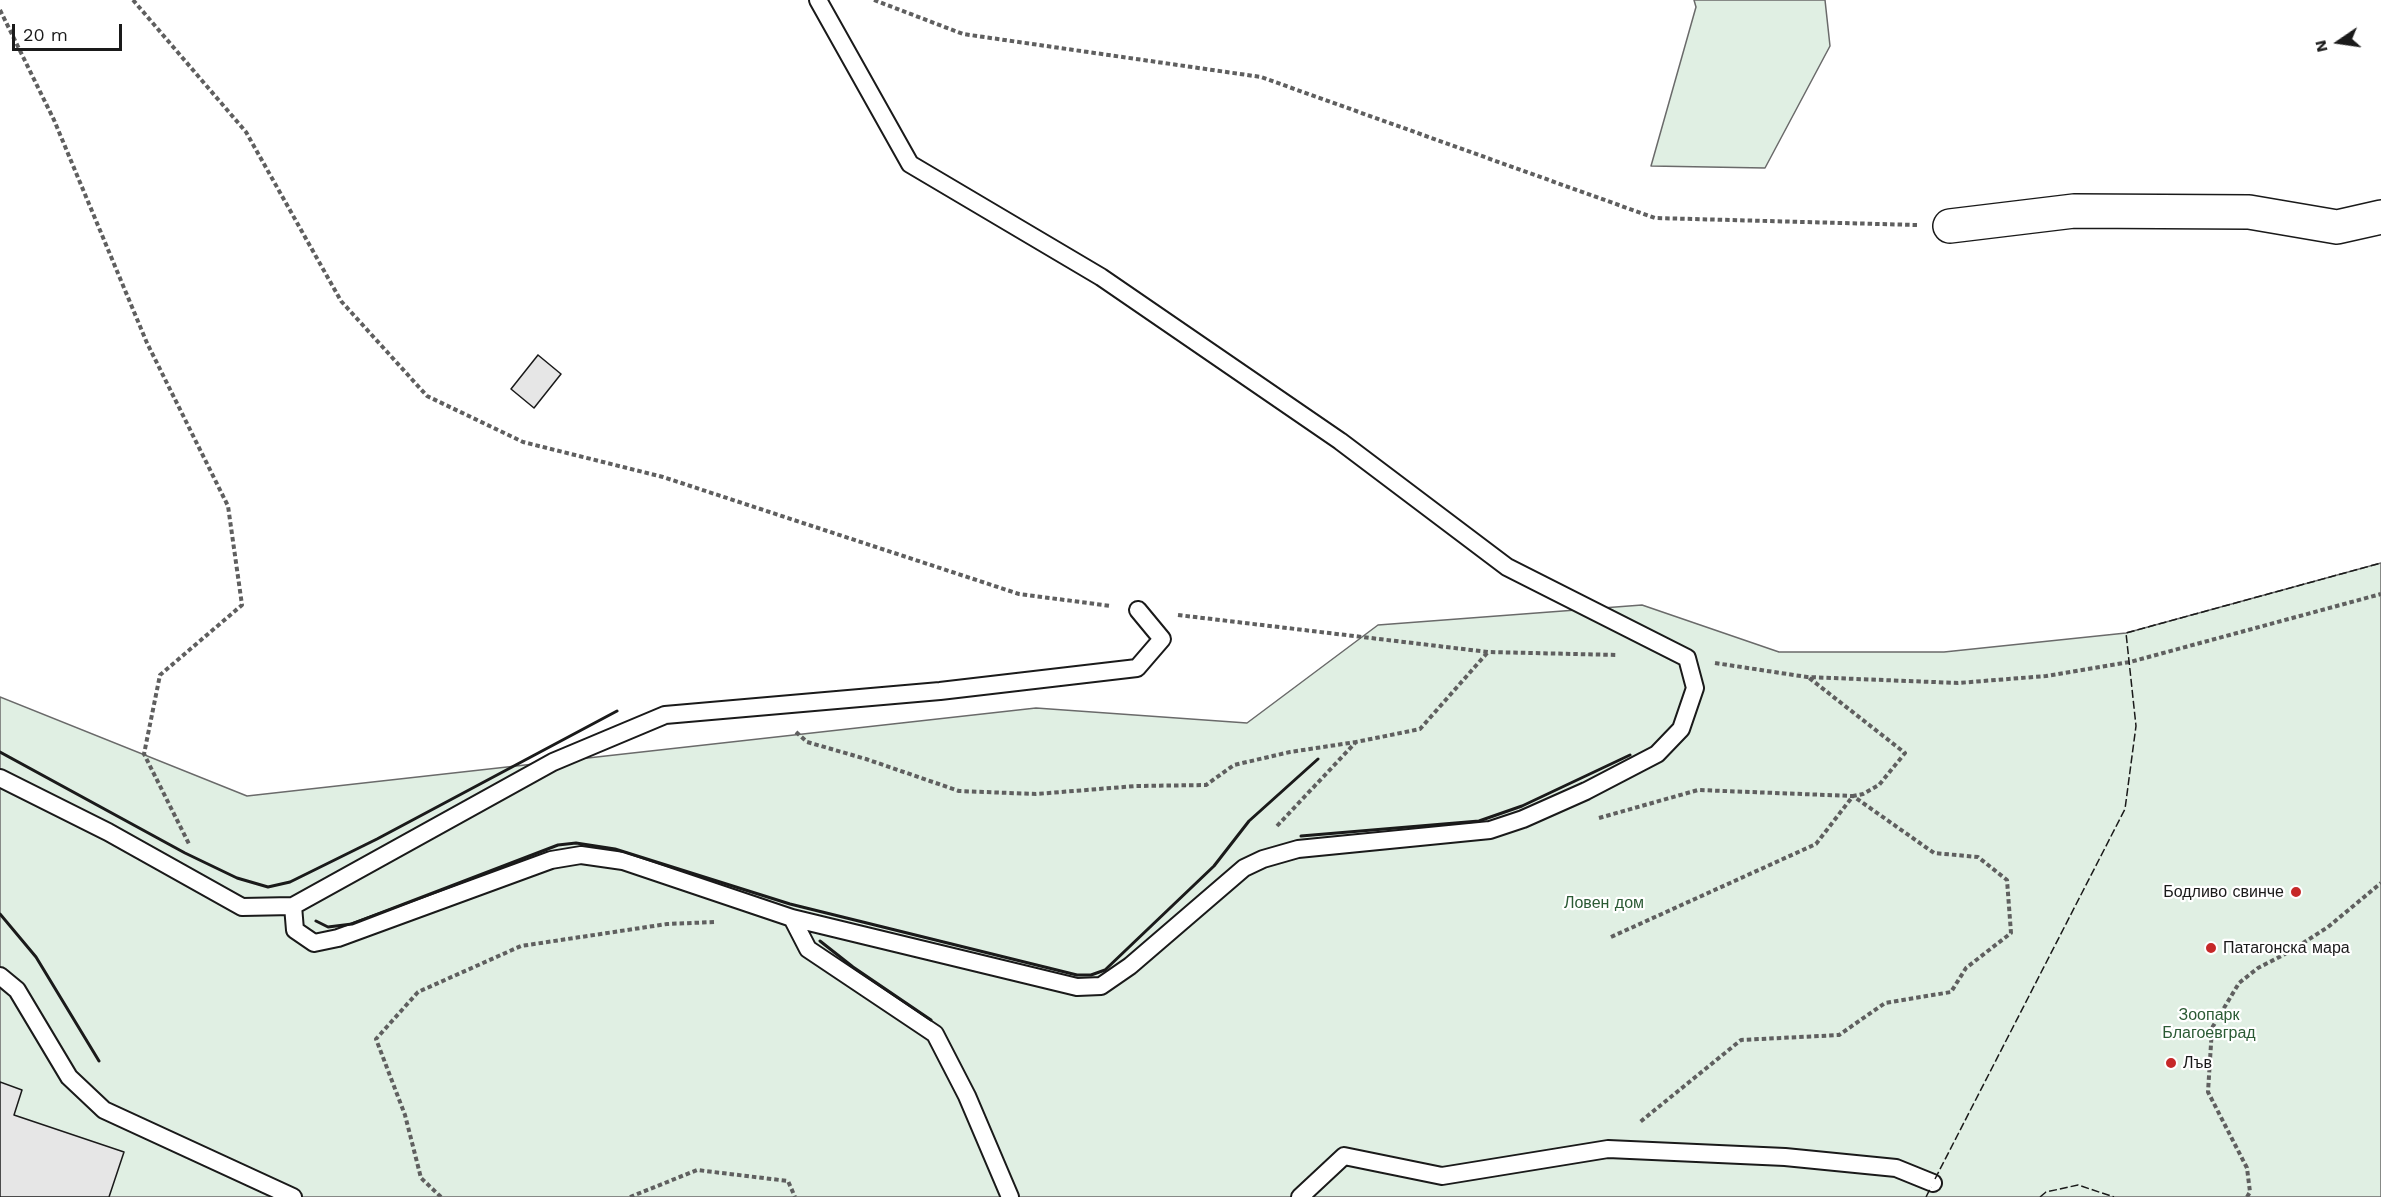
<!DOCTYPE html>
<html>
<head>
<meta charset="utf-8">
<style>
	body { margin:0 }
	#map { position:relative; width:2381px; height:1197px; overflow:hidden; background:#fff; font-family:"Work Sans",sans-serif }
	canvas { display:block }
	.north { position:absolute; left:2309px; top:12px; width:60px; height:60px; -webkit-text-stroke:4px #fff; paint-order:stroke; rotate:257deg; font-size:16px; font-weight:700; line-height:24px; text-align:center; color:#1a1a1a }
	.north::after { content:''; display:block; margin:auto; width:21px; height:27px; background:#1a1a1a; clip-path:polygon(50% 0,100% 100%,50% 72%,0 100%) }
	.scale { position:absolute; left:12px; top:24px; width:110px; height:27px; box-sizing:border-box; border:3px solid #1a1a1a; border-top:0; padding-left:8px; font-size:18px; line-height:21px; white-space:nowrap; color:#1a1a1a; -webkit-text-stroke:4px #fff; paint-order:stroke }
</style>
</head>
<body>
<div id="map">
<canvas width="2381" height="1197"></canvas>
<div class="north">N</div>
<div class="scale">20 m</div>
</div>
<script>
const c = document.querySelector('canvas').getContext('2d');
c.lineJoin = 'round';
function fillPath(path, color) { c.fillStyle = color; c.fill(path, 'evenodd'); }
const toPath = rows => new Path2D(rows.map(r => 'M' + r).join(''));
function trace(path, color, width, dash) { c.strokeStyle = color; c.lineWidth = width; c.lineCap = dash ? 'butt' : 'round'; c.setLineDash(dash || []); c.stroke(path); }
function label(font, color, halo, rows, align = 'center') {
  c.font = font + ' "Work Sans",sans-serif'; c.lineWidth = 4.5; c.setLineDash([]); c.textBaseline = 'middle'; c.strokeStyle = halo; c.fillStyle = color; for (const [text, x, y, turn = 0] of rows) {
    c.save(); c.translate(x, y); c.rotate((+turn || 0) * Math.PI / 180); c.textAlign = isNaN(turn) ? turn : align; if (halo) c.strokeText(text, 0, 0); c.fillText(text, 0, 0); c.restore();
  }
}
const green = toPath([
	[1694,0,1825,0,1830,46,1765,168,1651,166,1696,7,1694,0],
	[2381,563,2381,1197,0,1197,0,697,247,796,1036,708,1247,723,1378,625,1642,605,1779,652,1944,652,2126,633,2381,563]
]);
fillPath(green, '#e0efe3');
trace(green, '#6a6a6a', 1.5);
const building = toPath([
	[538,355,561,374,534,408,511,389,538,355],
	[0,1082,22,1090,14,1115,124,1152,109,1197,0,1197,0,1082]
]);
fillPath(building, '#e6e6e6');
trace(building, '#1a1a1a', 1.5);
const lane = toPath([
	[0,778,108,832,242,907,293,906,553,762,665,715,940,691,1137,668,1162,639,1138,610],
	[293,906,295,930,314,943,338,938,551,860,581,855,623,861,792,918,1077,987,1101,986,1130,966,1244,868,1263,859,1298,849,1490,830,1523,819,1586,791,1657,754,1681,729,1695,688,1687,658,1507,567,1340,441,1101,277,910,164,818,0],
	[792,918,808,949,935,1034,967,1096,1010,1197],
	[0,976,17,990,69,1077,104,1110,293,1197],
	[1300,1197,1344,1156,1442,1176,1608,1149,1785,1157,1896,1168,1933,1183]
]);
const street = toPath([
	[1950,226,2074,211,2249,212,2337,227,2381,217]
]);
trace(lane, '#1a1a1a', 20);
trace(street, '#1a1a1a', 36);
trace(toPath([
	[133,0,246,132,341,301,427,396,523,442,663,477,1019,594,1111,606],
	[874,0,963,34,1261,77,1655,218,1917,225],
	[0,10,54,120,147,343,228,506,242,605,160,675,144,754,189,844],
	[1178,615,1488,652,1618,655],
	[1715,663,1807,677,1958,683,2046,676,2130,662,2381,594],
	[796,732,807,742,866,759,959,791,1036,794,1136,786,1206,785,1234,765,1290,752,1356,742],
	[1599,818,1698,790,1853,796,1934,853,1978,857,2007,880,2011,933,1966,968,1951,992,1885,1003,1839,1035,1741,1040,1640,1122],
	[1277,826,1356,742,1420,729,1488,652],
	[1611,937,1816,844,1853,796,1863,794,1879,785,1905,753,1808,677],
	[441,1197,421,1178,405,1115,376,1039,418,992,521,946,667,924,714,922],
	[630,1197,697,1170,788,1181,795,1197],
	[2247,1197,2250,1192,2247,1168,2208,1092,2212,1028,2239,983,2258,968,2289,952,2328,927,2381,883]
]), '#5f5f5f', 4, [4.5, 3]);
trace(lane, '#fff', 16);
trace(street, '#fff', 33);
trace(toPath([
	[1935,1179,2125,809,2136,726,2126,633,2381,563],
	[1926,1197,1931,1187],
	[2040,1197,2046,1192,2078,1185,2114,1197]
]), '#1a1a1a', 1.5, [8, 3]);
trace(toPath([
	[0,752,185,853,237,878,268,887,290,882,377,839,617,711],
	[1301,836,1479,821,1522,806,1630,755],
	[0,914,36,957,99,1061],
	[316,921,328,927,352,924,558,845,576,843,615,849,790,904,1077,975,1091,975,1105,970,1214,866,1249,821,1318,759],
	[820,941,853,967,931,1020]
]), '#1a1a1a', 3);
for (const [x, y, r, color] of [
	[2296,892,6,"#c62828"],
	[2211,948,6,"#c62828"],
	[2171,1063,6,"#c62828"]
]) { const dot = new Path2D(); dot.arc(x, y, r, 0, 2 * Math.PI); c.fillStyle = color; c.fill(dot); trace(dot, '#fff', 2); }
label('16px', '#1a1a1a', '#fff', [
	["Бодливо свинче",2284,892,"right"],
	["Патагонска мара",2223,948],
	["Лъв",2183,1063]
], 'left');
label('16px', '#2b5a34', '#fff', [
	["Ловен дом",1604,903],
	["Зоопарк",2209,1015],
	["Благоевград",2209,1033]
]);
</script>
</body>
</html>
